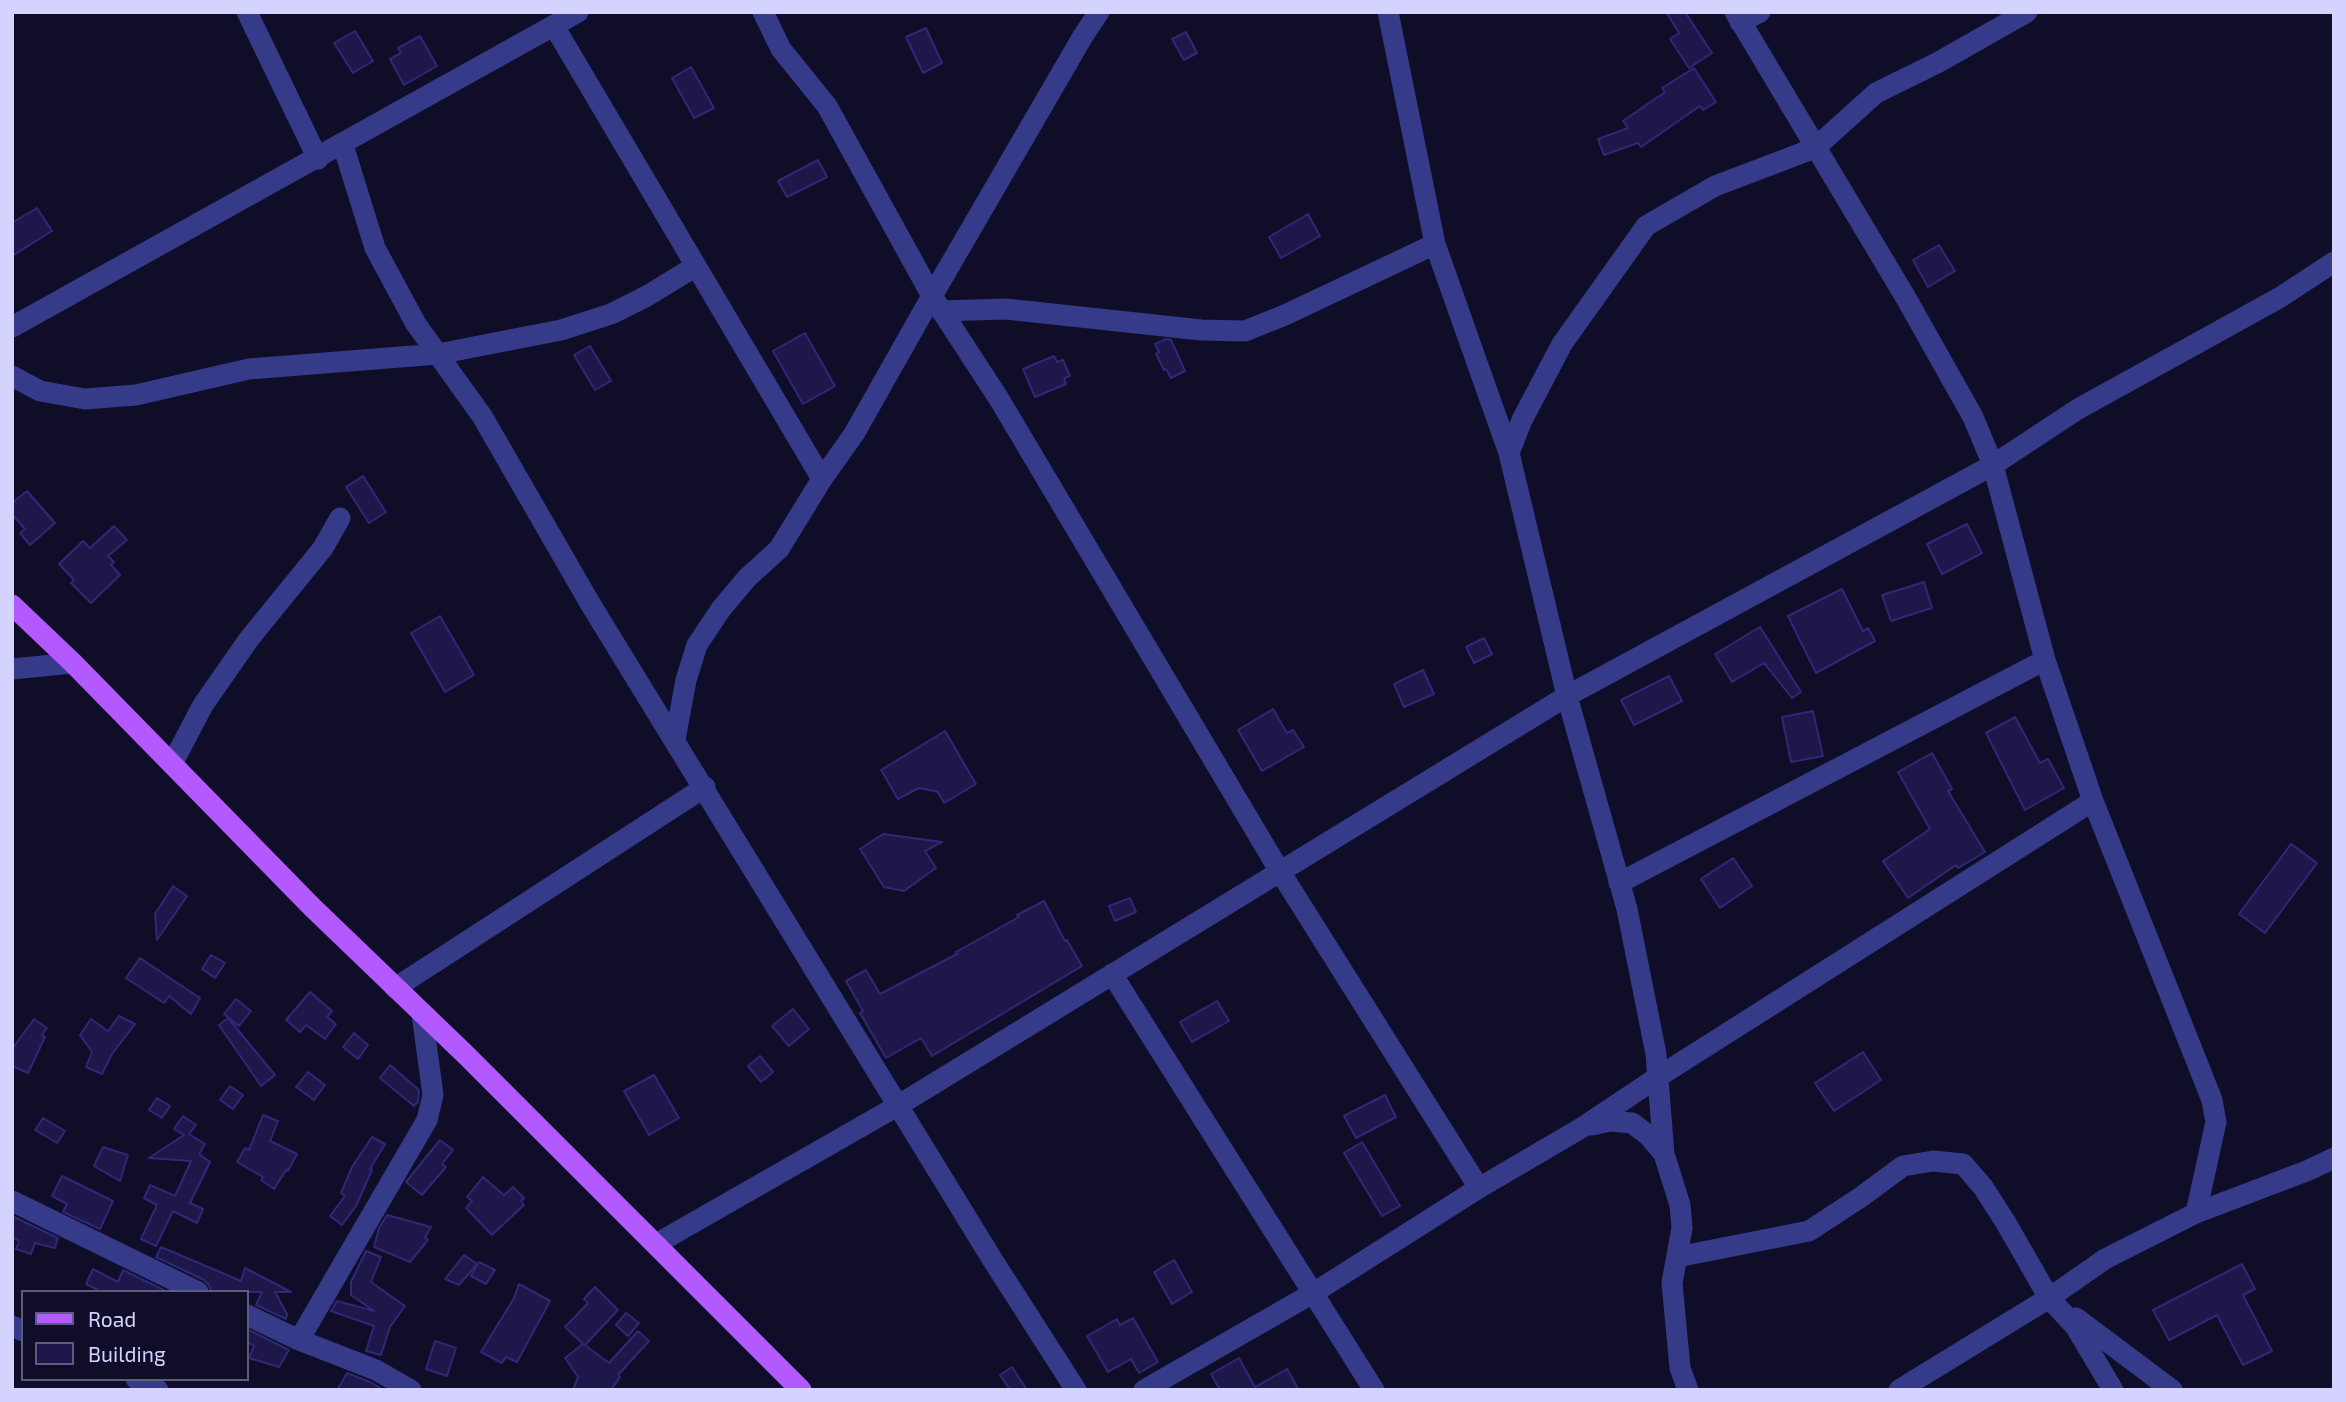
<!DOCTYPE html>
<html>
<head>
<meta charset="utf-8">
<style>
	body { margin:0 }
	#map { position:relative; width:2346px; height:1402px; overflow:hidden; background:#0f0d27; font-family:"Exo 2",sans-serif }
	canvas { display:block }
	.frame { position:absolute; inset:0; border:14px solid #d4d3ff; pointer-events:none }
	.legend { position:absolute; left:21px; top:1290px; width:228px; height:91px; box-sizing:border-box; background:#0f0d27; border:2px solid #5e5c7d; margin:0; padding:9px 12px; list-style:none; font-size:21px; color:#d4d3ff }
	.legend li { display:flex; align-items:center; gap:14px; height:35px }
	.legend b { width:35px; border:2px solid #5e5c7d }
</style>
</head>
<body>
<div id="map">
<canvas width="2346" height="1402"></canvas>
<div class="frame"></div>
<ul class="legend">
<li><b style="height:9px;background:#b25aff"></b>Road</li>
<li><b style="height:19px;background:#1d1849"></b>Building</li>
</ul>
</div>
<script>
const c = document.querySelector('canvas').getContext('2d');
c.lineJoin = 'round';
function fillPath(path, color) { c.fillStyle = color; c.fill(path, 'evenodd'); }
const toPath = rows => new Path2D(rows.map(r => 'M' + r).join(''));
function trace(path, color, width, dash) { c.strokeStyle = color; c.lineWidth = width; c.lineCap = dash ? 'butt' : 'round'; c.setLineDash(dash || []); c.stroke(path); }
const building = toPath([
	[1666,12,1685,12,1712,53,1689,68,1670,39,1679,33,1666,12],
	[926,28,942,63,923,73,906,37,926,28],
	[355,31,373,61,353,73,334,43,355,31],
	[1186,32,1197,53,1184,60,1172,39,1186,32],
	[420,36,437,66,404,85,390,59,401,53,398,48,420,36],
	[691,67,714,108,694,118,672,78,691,67],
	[1694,68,1716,102,1703,110,1700,106,1641,147,1638,143,1604,155,1598,139,1628,128,1623,121,1665,92,1662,88,1694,68],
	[818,160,827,177,787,197,778,181,818,160],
	[37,208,52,231,12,256,12,223,37,208],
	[1308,214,1320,236,1281,258,1269,237,1308,214],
	[1939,245,1955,271,1928,287,1913,260,1939,245],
	[805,333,835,386,803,404,773,351,805,333],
	[1166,339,1171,340,1185,371,1171,378,1166,369,1164,370,1156,354,1159,352,1155,344,1166,339],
	[590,346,611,381,595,390,574,355,590,346],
	[1054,356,1057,362,1063,360,1070,376,1064,378,1066,384,1035,397,1023,369,1054,356],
	[363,476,386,512,369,523,346,487,363,476],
	[27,491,55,523,30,545,20,533,25,529,12,514,12,503,27,491],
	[1967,524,1982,553,1942,574,1927,544,1967,524],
	[114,526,127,540,108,556,114,562,111,565,120,575,91,603,71,583,74,580,59,564,83,541,90,548,114,526],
	[1924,582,1932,608,1891,621,1882,595,1924,582],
	[1842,589,1863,631,1868,628,1875,641,1816,673,1788,616,1842,589],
	[440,616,474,675,445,692,411,633,440,616],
	[1760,627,1801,692,1792,698,1764,663,1732,682,1715,654,1760,627],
	[1484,638,1492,654,1474,663,1466,647,1484,638],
	[1423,670,1434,694,1404,707,1394,684,1423,670],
	[1669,676,1682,701,1634,725,1621,700,1669,676],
	[1273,709,1287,733,1293,730,1304,747,1262,771,1238,730,1273,709],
	[1813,711,1823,756,1791,762,1782,717,1813,711],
	[2015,717,2040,763,2048,759,2064,788,2025,810,1986,733,2015,717],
	[945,731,976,784,944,803,938,792,919,788,898,799,881,770,945,731],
	[1932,753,1952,789,1948,791,1985,852,1958,868,1956,865,1908,898,1883,861,1930,829,1898,772,1932,753],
	[883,834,942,842,925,851,936,868,904,891,884,887,860,849,883,834],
	[2291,844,2317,863,2265,933,2239,914,2291,844],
	[1733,858,1752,886,1720,908,1701,879,1733,858],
	[173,886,187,896,157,940,155,914,173,886],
	[1130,898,1136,912,1115,921,1109,906,1130,898],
	[1044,901,1065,941,1067,940,1082,966,932,1056,921,1038,886,1058,860,1013,863,1011,846,981,866,970,880,994,957,954,956,952,1019,917,1017,915,1044,901],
	[211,955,225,963,215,978,202,969,211,955],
	[140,958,200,998,191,1014,169,996,164,1003,126,978,140,958],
	[310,992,332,1011,327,1017,336,1024,325,1039,306,1025,300,1032,286,1020,310,992],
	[236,999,251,1011,239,1026,224,1014,236,999],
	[1217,1001,1229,1021,1192,1042,1180,1022,1217,1001],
	[793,1009,809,1029,789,1046,772,1026,793,1009],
	[119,1016,135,1024,112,1054,102,1074,86,1067,92,1052,80,1035,91,1019,108,1031,119,1016],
	[228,1018,275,1075,261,1086,219,1025,228,1018],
	[34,1019,47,1028,42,1035,45,1037,28,1073,12,1066,12,1049,34,1019],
	[354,1033,368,1045,358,1059,343,1047,354,1033],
	[1863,1052,1881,1080,1834,1111,1815,1083,1863,1052],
	[760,1056,773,1072,761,1082,748,1066,760,1056],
	[390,1065,419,1090,418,1102,414,1106,380,1078,390,1065],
	[308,1072,325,1085,314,1100,296,1087,308,1072],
	[654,1075,679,1118,649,1135,624,1091,654,1075],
	[230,1086,243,1095,233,1109,220,1100,230,1086],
	[1385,1095,1396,1117,1356,1138,1344,1116,1385,1095],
	[157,1098,170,1106,162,1118,149,1110,157,1098],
	[263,1115,278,1121,270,1141,297,1154,288,1171,286,1170,274,1189,261,1180,263,1177,237,1162,245,1148,249,1150,263,1115],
	[183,1116,196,1125,189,1134,205,1144,199,1154,210,1162,190,1203,203,1209,197,1223,173,1211,156,1246,141,1239,157,1205,144,1198,150,1185,175,1196,191,1161,149,1158,184,1135,174,1129,183,1116],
	[43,1118,65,1131,57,1143,35,1130,43,1118],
	[372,1137,385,1144,370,1169,372,1170,356,1206,342,1225,330,1216,345,1196,341,1193,352,1167,372,1137],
	[440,1140,453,1150,442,1164,446,1167,422,1195,406,1182,440,1140],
	[1362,1142,1400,1206,1382,1216,1344,1153,1362,1142],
	[103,1147,128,1155,120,1181,94,1166,103,1147],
	[62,1176,113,1201,100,1229,63,1212,67,1204,52,1196,62,1176],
	[483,1177,504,1195,513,1187,524,1198,521,1201,524,1205,492,1235,466,1208,472,1201,467,1197,483,1177],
	[387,1215,431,1227,425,1237,428,1240,410,1262,374,1247,379,1228,387,1215],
	[12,1216,58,1238,55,1248,35,1243,31,1254,16,1249,19,1241,12,1237,12,1216],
	[161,1247,241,1281,245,1268,291,1292,275,1292,287,1314,286,1319,256,1305,262,1292,211,1292,209,1285,204,1280,156,1257,161,1247],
	[366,1251,381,1257,371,1282,405,1306,390,1327,381,1355,366,1351,374,1326,331,1311,337,1301,374,1311,351,1295,351,1282,366,1251],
	[464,1255,477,1264,459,1285,445,1279,464,1255],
	[1174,1260,1192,1292,1172,1304,1154,1272,1174,1260],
	[479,1262,495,1270,486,1284,471,1276,479,1262],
	[2242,1264,2255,1289,2243,1295,2272,1351,2243,1365,2217,1315,2169,1340,2153,1310,2242,1264],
	[93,1269,118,1282,123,1270,168,1292,102,1292,86,1284,93,1269],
	[519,1284,550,1301,517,1362,506,1357,502,1363,481,1352,514,1298,519,1284],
	[595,1287,618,1310,585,1345,609,1363,638,1331,649,1341,618,1375,620,1377,611,1390,573,1390,578,1377,565,1358,583,1344,565,1327,588,1303,584,1299,595,1287],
	[626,1313,639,1323,628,1336,616,1325,626,1313],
	[1133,1318,1158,1362,1139,1373,1131,1359,1108,1372,1087,1336,1117,1319,1120,1325,1133,1318],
	[247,1329,289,1350,279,1367,249,1358,254,1346,247,1342,247,1329],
	[435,1341,456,1348,447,1376,426,1369,435,1341],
	[1239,1358,1255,1387,1287,1369,1299,1390,1220,1390,1211,1374,1239,1358],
	[1012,1367,1027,1390,1010,1390,1000,1375,1012,1367],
	[347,1373,370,1382,384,1390,337,1390,347,1373]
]);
fillPath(building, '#1d1849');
trace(building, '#302877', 2);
trace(toPath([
	[247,12,318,159],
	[763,12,781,49,827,106,932,296,999,399,1279,870,1479,1188],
	[1388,12,1435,244,1509,453,1567,696,1627,909,1656,1054,1664,1154,1680,1205,1682,1228,1672,1283,1680,1368,1688,1390],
	[1735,12,1906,298,1973,417,1993,465,2045,660,2093,801,2212,1100,2216,1122,2196,1213],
	[1740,22,1760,12],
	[554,26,822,479],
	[343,145,375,248,416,324,482,416,591,605,992,1259,1076,1390],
	[941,311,1006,309,1201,330,1245,331,1285,315,1435,244],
	[12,327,578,12],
	[12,376,40,391,85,399,136,395,249,369,438,354,561,330,611,314,647,296,696,266],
	[1509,453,1522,420,1562,344,1646,226,1715,186,1815,148,1876,93,1937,63,2027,12],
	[12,669,73,663],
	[675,740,686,680,697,645,721,609,747,578,779,549,822,479,854,434,932,296,1083,36,1099,12],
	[172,764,203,705,249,639,323,548,340,518],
	[1619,883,2045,660],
	[1112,974,1374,1390],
	[395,988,705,787],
	[1592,1125,1610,1121,1632,1123,1648,1135,1664,1154],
	[12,1201,198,1292],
	[656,1244,899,1105,1567,696,1993,465,2078,409,2279,298,2334,262],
	[1677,1257,1809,1231,1861,1197,1903,1166,1933,1161,1963,1164,1983,1187,2006,1223,2049,1298,2075,1326,2113,1390],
	[247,1315,299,1340,376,1370,411,1390],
	[2076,1318,2172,1390],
	[12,1326,23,1331],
	[299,1340,427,1120,433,1095,422,1014],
	[136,1379,158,1390],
	[1144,1390,1315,1292,1479,1188,1583,1127,1658,1077,2093,801],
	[1899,1390,2049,1298,2105,1259,2196,1213,2309,1170,2334,1158]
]), '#353a89', 21);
trace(toPath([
	[12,605,73,663,312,907,467,1056,801,1390]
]), '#b25aff', 21);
</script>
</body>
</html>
